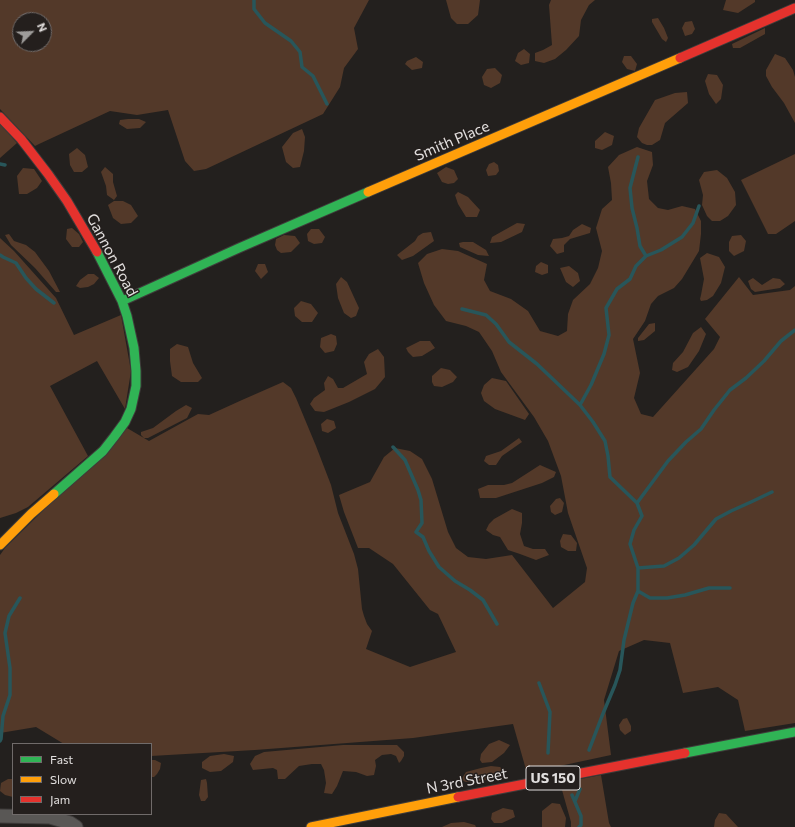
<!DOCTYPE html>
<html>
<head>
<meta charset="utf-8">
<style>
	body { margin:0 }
	#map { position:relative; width:795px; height:827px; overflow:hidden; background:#23201e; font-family:Commissioner,sans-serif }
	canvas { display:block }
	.legend { position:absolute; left:12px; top:743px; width:140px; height:72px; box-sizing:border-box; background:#241f1d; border:1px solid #706b6a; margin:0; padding:5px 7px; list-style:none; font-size:12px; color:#e1dedd }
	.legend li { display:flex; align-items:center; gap:8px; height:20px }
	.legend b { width:20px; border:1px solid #706b6a }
	.north { position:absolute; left:12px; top:12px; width:40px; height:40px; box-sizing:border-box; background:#241f1d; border:1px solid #706b6a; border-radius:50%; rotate:66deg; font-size:11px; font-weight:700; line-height:16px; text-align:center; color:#e1dedd }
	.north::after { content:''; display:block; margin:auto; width:14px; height:18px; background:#9e9c9a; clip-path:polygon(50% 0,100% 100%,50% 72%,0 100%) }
</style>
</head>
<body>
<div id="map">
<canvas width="795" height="827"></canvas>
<ul class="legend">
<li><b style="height:5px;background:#30b455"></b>Fast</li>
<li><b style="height:5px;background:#ff9f0a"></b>Slow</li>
<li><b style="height:5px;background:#e5322d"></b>Jam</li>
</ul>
<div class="north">N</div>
</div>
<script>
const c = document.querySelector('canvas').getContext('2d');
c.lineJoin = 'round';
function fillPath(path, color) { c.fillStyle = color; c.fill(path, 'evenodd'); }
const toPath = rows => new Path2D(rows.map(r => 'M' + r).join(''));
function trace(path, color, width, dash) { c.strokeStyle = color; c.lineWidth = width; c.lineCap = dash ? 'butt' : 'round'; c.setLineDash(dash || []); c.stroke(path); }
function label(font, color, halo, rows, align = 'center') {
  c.font = font + ' Commissioner,sans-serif'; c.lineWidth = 3; c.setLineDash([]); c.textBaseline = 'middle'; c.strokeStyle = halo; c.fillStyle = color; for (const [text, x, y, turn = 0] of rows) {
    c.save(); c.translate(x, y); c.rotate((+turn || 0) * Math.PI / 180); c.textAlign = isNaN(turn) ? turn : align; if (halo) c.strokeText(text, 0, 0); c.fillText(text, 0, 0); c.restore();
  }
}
fillPath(toPath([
	[0,0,369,0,354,28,358,49,344,68,340,87,323,114,206,169,194,171,185,161,168,110,137,115,110,111,39,144,35,146,0,109],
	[20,20,44,20,44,44,20,44],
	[446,0,480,0,478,15,468,24,457,24,451,18],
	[551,0,595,0,589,5,581,20,579,36,566,50,555,59,544,63,535,61,535,53,543,50,552,45,549,5],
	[726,0,755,0,755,2,738,13,723,10],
	[658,18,664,28,668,38,666,42,662,39,652,22,652,19],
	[692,21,695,29,692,34,685,36,682,28,685,22],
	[765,28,765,34,740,48,733,48,732,44],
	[524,49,530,54,529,63,521,65,515,61,518,53],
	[775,54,785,58,793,70,795,77,795,123,784,103,772,87,766,76,766,70],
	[624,56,631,56,637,64,635,71,627,69,622,62],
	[416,57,423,62,422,68,412,70,405,64,407,61],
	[495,68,502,75,500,83,491,88,484,85,482,77,487,69],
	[708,74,717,75,723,85,721,99,716,104,709,94,705,81],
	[687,92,688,103,665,123,660,140,652,145,647,145,642,143,637,137,639,128,655,100,675,93],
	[128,119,139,119,146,122,140,128,127,129,119,124,120,120],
	[0,124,17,143,0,158],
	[302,129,305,137,304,151,300,167,293,168,286,162,282,147,293,133],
	[605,132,614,136,612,145,602,150,595,148,595,141],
	[637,147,652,152,653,165,647,181,649,199,658,208,668,210,682,206,695,209,701,221,701,234,699,251,682,279,674,288,658,296,651,304,645,321,633,339,640,373,634,398,641,414,653,417,714,349,720,337,705,319,739,277,753,295,790,290,795,286,795,723,745,731,738,700,718,687,683,693,670,643,644,640,619,651,604,700,611,755,527,773,513,724,413,738,255,750,151,756,151,744,64,744,36,727,0,733,0,555,5,548,127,428,149,441,198,414,209,415,242,400,283,382,291,388,296,398,316,446,331,485,338,513,354,554,358,569,362,609,364,616,367,624,372,631,366,649,410,667,456,652,438,614,430,610,393,564,369,548,358,548,344,512,339,495,370,482,384,457,395,448,410,451,422,459,432,479,448,532,456,548,468,557,486,559,512,555,553,608,585,582,587,568,568,513,561,476,548,441,534,417,501,372,492,351,479,332,466,326,446,321,434,305,424,283,418,263,427,254,442,249,458,251,487,264,484,280,490,291,511,299,528,311,540,331,558,336,567,331,568,314,573,300,590,284,598,268,602,251,596,228,602,209,612,200,611,183,608,167,619,155],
	[77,148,85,155,88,167,82,172,74,172,70,165,69,154],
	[795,154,795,221,776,234,768,234,741,180],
	[494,162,498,165,499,171,496,175,488,176,486,170,489,164],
	[105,167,113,174,113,182,117,196,114,200,107,195,106,186,101,172],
	[446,167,454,170,458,179,454,183,448,184,442,182,437,173],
	[23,168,34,169,42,181,37,188,27,194,19,194,17,176],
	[717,170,727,178,735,192,736,205,728,216,720,221,712,221,707,216,702,205,703,195,699,180,704,172],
	[458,192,468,197,480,210,477,217,466,217,458,204,455,195],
	[114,201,123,201,131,205,138,216,131,223,121,224,113,218,108,205],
	[517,223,525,224,522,232,501,242,490,243,492,237],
	[582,224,591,228,590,233,570,239,564,245,564,252,557,254,550,246,553,239,562,238,569,236,573,230],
	[72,228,79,234,83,242,79,247,72,247,66,239,67,229],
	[311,229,319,229,325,237,322,243,314,244,308,241,307,234],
	[431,232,434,241,413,256,402,260,397,255,415,241,418,236,423,233],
	[9,234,14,241,26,245,35,252,49,271,60,292,56,292,35,268,11,245,5,235],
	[284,235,295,236,300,243,291,252,281,253,277,250,275,245,276,239],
	[741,235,746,241,744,251,734,256,729,251,729,242,732,236],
	[0,238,14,251,56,298,74,335,121,315,131,371,125,409,97,361,50,386,88,456,28,507,16,513,0,518],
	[463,242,473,242,486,250,489,256,478,255,460,247,459,243],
	[707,253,719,257,725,267,721,283,713,296,707,300,701,301,700,299,701,295,704,279,700,258],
	[541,262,548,265,548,273,542,275,535,272,536,266],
	[258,264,265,264,268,272,261,279,255,271],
	[569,266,578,273,580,281,573,287,566,282,560,268],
	[88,274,94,274,99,278,94,284,88,287,80,288,76,286,80,280],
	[341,277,347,282,359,308,356,316,351,318,344,313,338,298,336,284],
	[753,278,762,285,773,278,780,279,785,284,780,288,755,292,751,289,748,281],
	[301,301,311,304,318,313,312,322,302,322,295,316,294,308],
	[655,323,655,331,644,340,638,341,638,338,649,324],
	[701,327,706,334,699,351,688,367,677,372,672,370,673,363,683,352,693,333],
	[331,334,336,336,337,344,334,351,325,353,320,347,321,338],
	[420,341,430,341,435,348,422,356,413,357,408,352,406,348],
	[177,344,188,347,193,363,202,378,198,382,181,382,172,376,170,361,170,349],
	[378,349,384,357,385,377,375,389,349,402,324,412,315,411,310,404,314,398,325,390,324,383,328,376,333,379,338,388,343,388,367,374,364,362,369,354],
	[441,368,450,370,457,377,453,382,442,387,434,386,432,382,432,376],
	[492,378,506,381,529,414,525,420,495,409,484,401,481,393,484,385],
	[186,405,192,408,187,418,148,438,144,438,141,435,141,432,153,428,176,411],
	[327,419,334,421,336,428,328,433,322,431,321,424],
	[519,438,522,442,502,456,496,465,489,465,484,461,486,456,501,451],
	[540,465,556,472,554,477,542,483,496,498,480,498,478,489,488,485,504,485,512,483],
	[560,498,564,503,562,512,555,515,551,512,550,506,556,499],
	[512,509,522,513,522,523,520,534,524,546,533,549,545,549,549,555,536,560,520,554,508,550,500,537,493,535,486,530,489,524,494,519],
	[563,534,571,535,577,543,576,551,568,551,561,547,560,541],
	[627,718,631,726,631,731,625,735,620,730,619,725,623,719],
	[499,740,510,745,504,753,492,762,482,763,480,760,481,754,489,744],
	[343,745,397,745,404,752,404,756,401,761,399,763,396,756,391,754,382,755,375,760,376,766,374,775,367,776,356,772,343,771,337,786,332,794,324,793,326,783,324,770,321,764,312,764,299,766,285,779,278,779,277,770,273,768,253,770,250,764,255,756,264,752],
	[224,754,234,756,233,762,221,771,210,772,202,768,202,762,210,756],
	[151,760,155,760,161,763,160,769,157,774,154,777,151,777],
	[491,766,500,767,504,771,501,775,491,779,473,782,466,782,461,780,466,772,481,768],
	[601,775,609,823,611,827,571,827,571,822,560,783],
	[8,779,13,779,13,797,5,795,0,791,1,783],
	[206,779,207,783,208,797,205,801,201,801,199,795,201,780],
	[552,803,560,804,566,818,565,827,542,827,542,811],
	[503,808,513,810,515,817,502,823,494,823,491,819,492,813],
	[719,813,726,814,738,827,714,827,715,820],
	[464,822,475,825,476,827,442,827,451,823]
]), '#533929');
trace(toPath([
	[254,0,254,9,265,23,291,41,300,52,302,67,313,76,327,104],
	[638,157,630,188,632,208,637,228,640,246,646,256],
	[0,164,5,165],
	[0,255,3,257,16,263,26,278,36,289,54,303],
	[462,309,486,315,496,324,509,342,537,364,580,405,593,422,605,441,608,456,610,477,637,503,642,516,634,530,630,544,638,568,638,591,633,603,624,640,620,670,615,685,602,716,589,750],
	[580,405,591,385,604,354,609,335,606,308,617,289,630,279,636,266,646,256,661,250,682,237,693,223,699,206],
	[393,447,405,460,418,490,421,500,422,523,416,532,423,537,429,551,439,567,455,581,470,590,483,600,497,624],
	[637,503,668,461,686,442,701,429,714,410,730,390,746,378,764,361,781,341,795,330],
	[638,568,664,566,679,558,694,545,716,519,731,511,751,502,772,492],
	[638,591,650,598,667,598,685,595,709,588,730,588],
	[539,683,550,712,548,753],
	[0,741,1,739,3,716,10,695,10,668,5,633,9,616,20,598],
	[572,795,581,816,581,825,579,827],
	[575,801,580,789]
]), '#28565a', 3.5);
const street = toPath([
	[0,816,50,817,70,823,76,827]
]);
const fast = toPath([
	[122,301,239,248,368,192],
	[54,494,103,451,114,437,125,422,131,409,136,386,136,371,134,348,127,316,122,301,97,252],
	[685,753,795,732]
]);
const slow = toPath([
	[368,192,680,58],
	[0,545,31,514,54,494],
	[311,827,458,797]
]);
const jam = toPath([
	[680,58,795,8],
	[0,117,21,139,48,174,67,201,97,252],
	[458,797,685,753]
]);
trace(street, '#3f3c3b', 15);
trace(fast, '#3f3c3b', 11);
trace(slow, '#3f3c3b', 11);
trace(jam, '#3f3c3b', 11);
trace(street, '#595755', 13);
trace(fast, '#30b455', 9);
trace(slow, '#ff9f0a', 9);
trace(jam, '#e5322d', 9);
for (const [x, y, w] of [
	[553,778,54]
]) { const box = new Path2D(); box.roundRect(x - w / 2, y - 12, w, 24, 3); c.fillStyle = '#241f1d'; c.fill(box); trace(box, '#e1dedd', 1); }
label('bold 14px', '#e1dedd', null, [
	["US 150",553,778]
]);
label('15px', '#e1dedd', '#241f1d', [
	["Smith Place",452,141,-23],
	["Gannon Road",112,255,62],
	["N 3rd Street",467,781,-11]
]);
</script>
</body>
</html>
